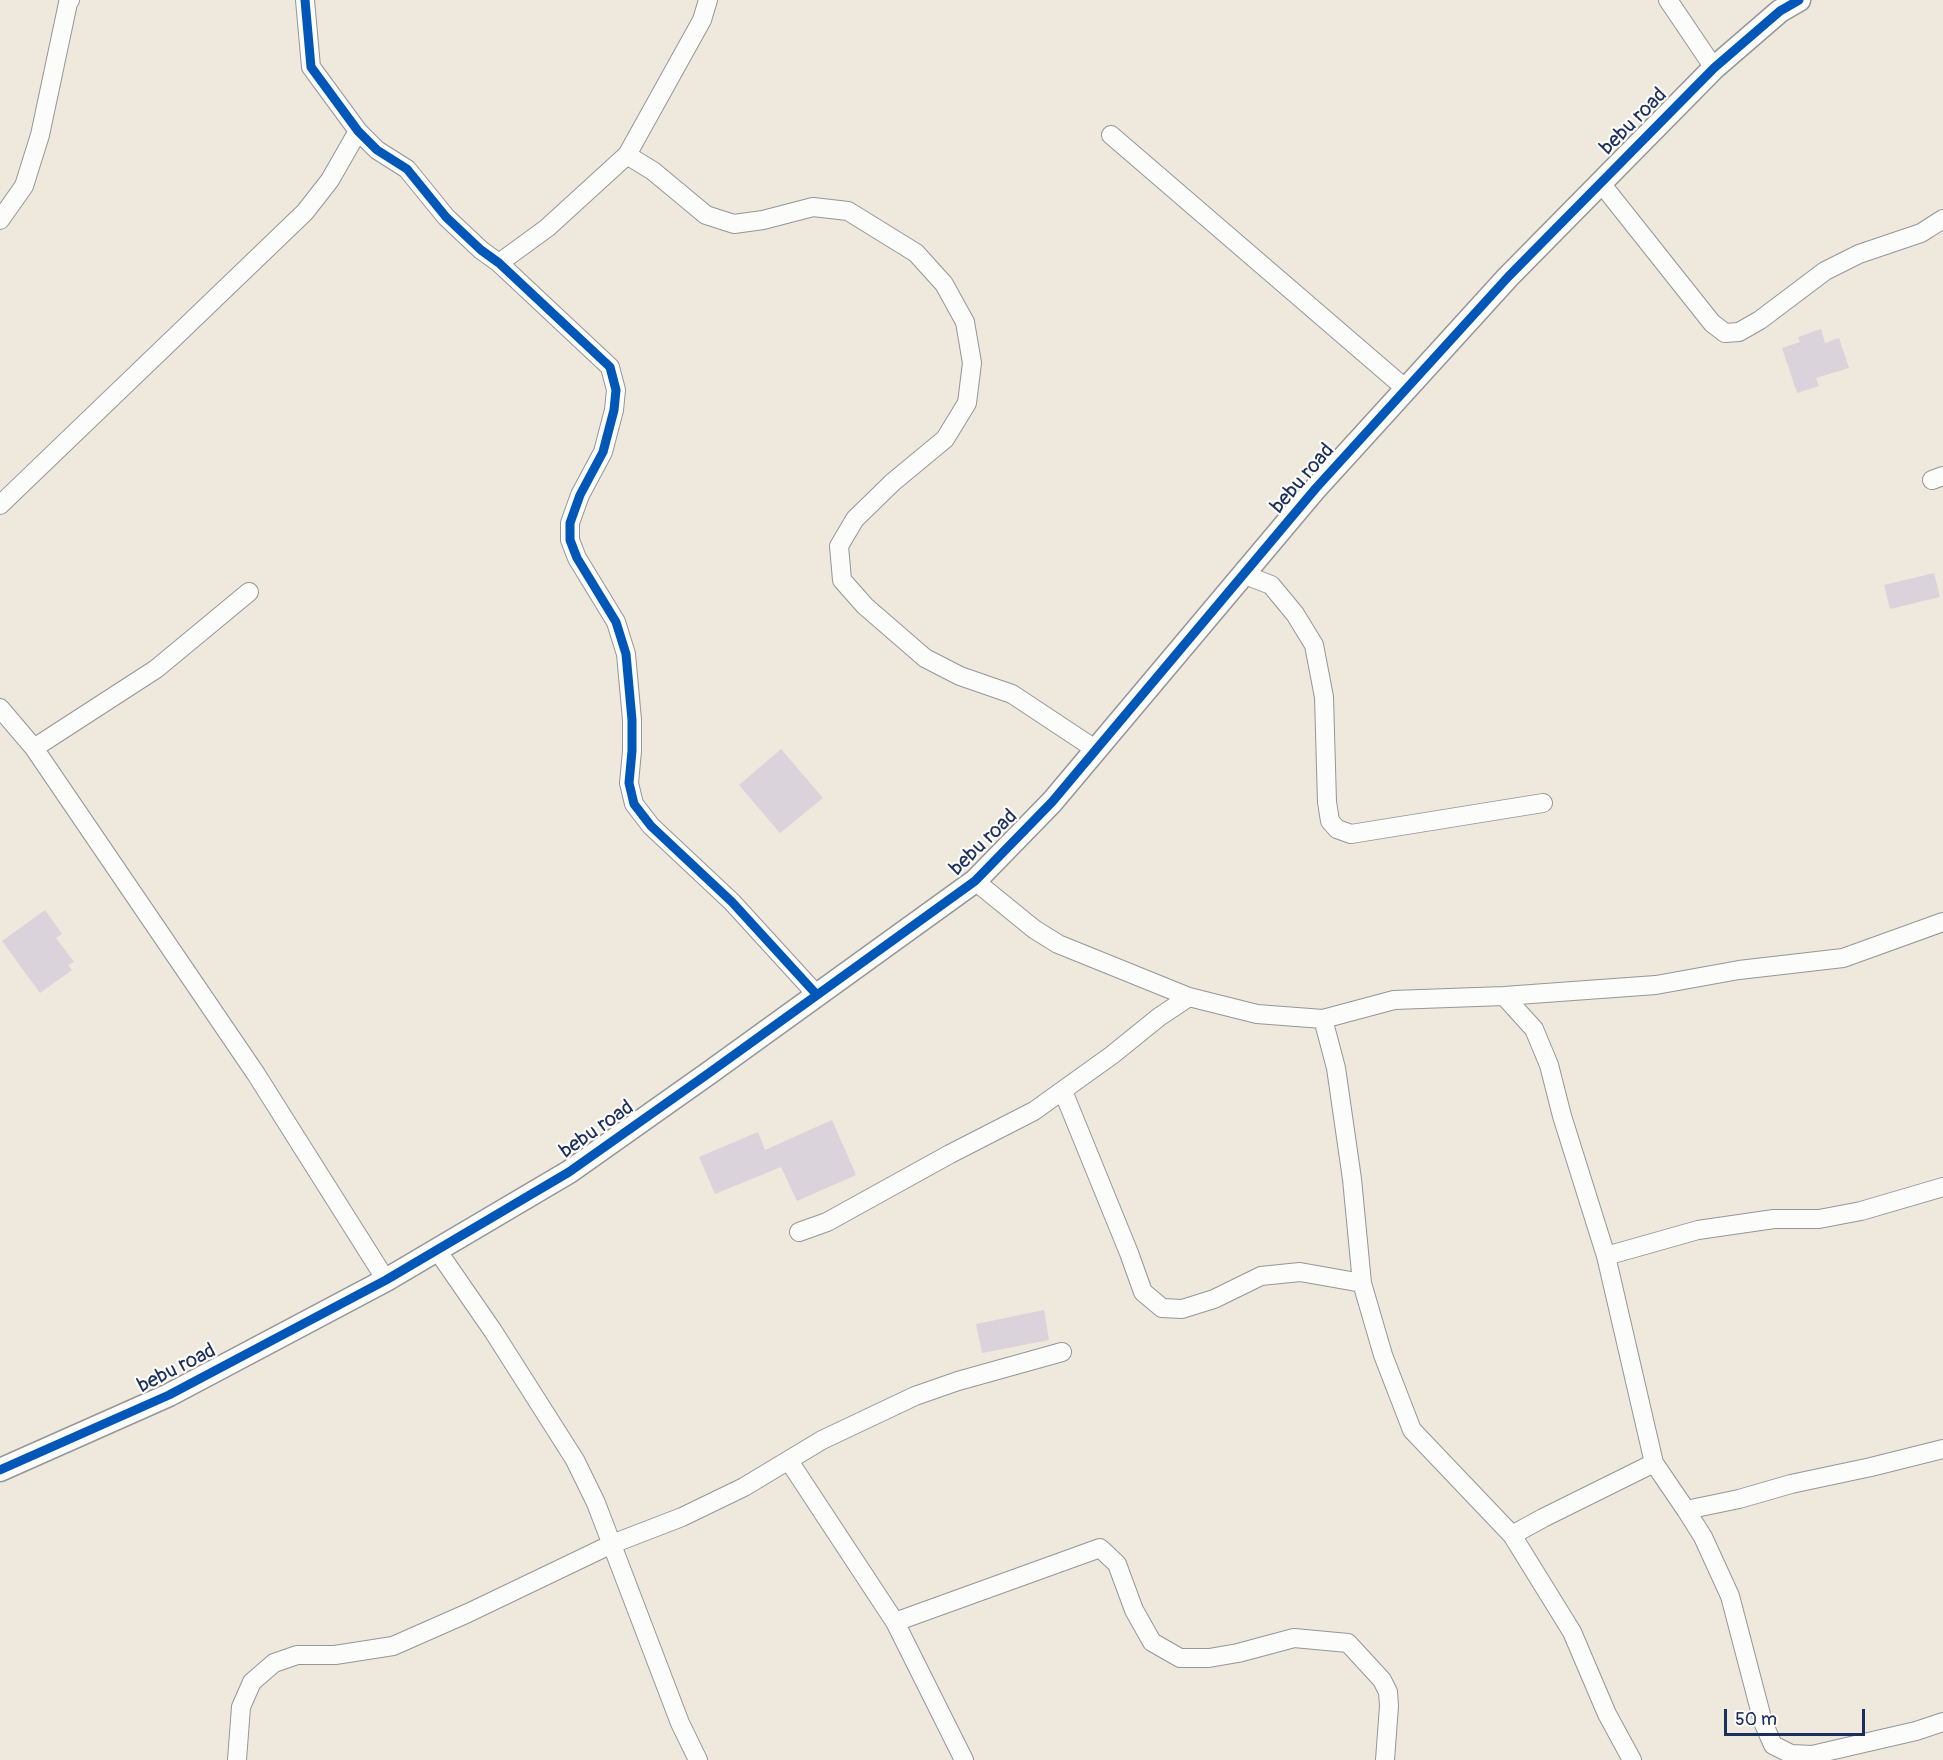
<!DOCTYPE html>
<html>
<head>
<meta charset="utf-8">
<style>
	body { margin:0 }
	#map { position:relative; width:1943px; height:1760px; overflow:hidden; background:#eee8dd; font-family:Pangolin,sans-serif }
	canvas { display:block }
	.scale { position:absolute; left:1724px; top:1709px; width:141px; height:27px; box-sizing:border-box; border:3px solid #1b2f5e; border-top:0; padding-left:8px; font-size:18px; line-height:21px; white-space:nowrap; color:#1b2f5e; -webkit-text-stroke:4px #fdfcf7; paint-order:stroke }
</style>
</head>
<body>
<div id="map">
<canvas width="1943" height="1760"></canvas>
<div class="scale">50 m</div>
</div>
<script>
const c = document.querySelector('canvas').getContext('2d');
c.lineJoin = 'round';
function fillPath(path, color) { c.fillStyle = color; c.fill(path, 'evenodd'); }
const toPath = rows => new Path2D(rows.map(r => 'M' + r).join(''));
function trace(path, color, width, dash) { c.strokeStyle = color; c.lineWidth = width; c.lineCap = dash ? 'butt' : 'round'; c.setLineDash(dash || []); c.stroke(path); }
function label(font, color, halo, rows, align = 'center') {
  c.font = font + ' Pangolin,sans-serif'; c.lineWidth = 4.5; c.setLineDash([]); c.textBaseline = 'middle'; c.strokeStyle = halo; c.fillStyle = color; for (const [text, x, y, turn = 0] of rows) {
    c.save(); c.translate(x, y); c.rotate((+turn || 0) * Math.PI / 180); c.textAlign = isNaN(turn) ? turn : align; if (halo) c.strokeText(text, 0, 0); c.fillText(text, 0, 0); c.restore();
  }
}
fillPath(toPath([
	[1821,329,1825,343,1839,338,1849,368,1816,378,1819,386,1797,393,1782,348,1800,342,1798,337],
	[1934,573,1940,597,1890,609,1884,585],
	[781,749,823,798,780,833,739,785],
	[45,910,62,934,56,938,74,962,68,965,72,970,40,993,2,941],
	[832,1120,856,1175,797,1201,781,1167,715,1194,699,1157,758,1132,765,1150],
	[1044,1310,1049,1340,982,1353,976,1324]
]), '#dad3db');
const minor = toPath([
	[305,0,311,67,358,131,377,150,407,169,446,217,481,250,499,263,610,367,616,390,614,410,603,452,580,495,570,523,570,540,577,558,616,622,626,654,632,720,632,751,629,783,634,804,651,826,732,902,817,995],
	[1668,0,1714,68],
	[1111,135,1406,389],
	[627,155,653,171,706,215,734,224,763,220,813,207,848,211,916,253,944,284,965,322,972,363,967,403,945,439,893,482,855,519,839,546,842,580,865,606,925,658,960,676,1012,694,1095,749],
	[1600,182,1712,323,1725,333,1739,332,1760,320,1825,271,1859,254,1921,233,1943,219],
	[0,220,24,186,40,135,68,3,70,0],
	[499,263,547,228,627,155,702,20,708,0],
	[1932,480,1943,476],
	[0,505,305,212,330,180,358,131],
	[1245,575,1271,585,1295,614,1314,645,1324,697,1327,802,1330,821,1337,829,1351,834,1543,803],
	[0,708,34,748,256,1074,386,1280],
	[34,748,156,669,249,592],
	[975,881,1034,929,1058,944,1189,997,1257,1014,1323,1019,1336,1068,1352,1179,1362,1283,1383,1355,1412,1430,1512,1535,1572,1632,1607,1714,1632,1760],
	[1504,996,1534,1029,1549,1065,1562,1116,1606,1256,1654,1463,1686,1510,1739,1499,1791,1484,1871,1467,1943,1449],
	[1323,1019,1394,1000,1504,996,1656,985,1739,970,1843,958,1943,922],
	[1063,1091,1129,1253,1143,1292,1162,1308,1182,1309,1214,1299,1261,1276,1300,1272,1362,1283],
	[799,1232,827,1222,950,1154,1034,1111,1112,1055,1159,1017,1189,997],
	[437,1250,493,1331,575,1460,596,1503,680,1723,698,1760],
	[1606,1256,1698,1230,1774,1219,1819,1219,1861,1211,1943,1187],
	[789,1461,895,1622,964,1760],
	[1686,1510,1703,1537,1730,1596,1763,1722,1773,1745,1791,1754,1812,1755,1916,1731,1943,1722],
	[1512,1535,1543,1518,1654,1463],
	[895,1622,1100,1548,1117,1564,1134,1610,1152,1642,1180,1658,1209,1658,1238,1653,1294,1638,1348,1643,1382,1680,1388,1692,1389,1706,1385,1760],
	[237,1760,241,1707,252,1682,274,1663,297,1655,335,1655,393,1646,468,1613,612,1544,682,1517,744,1487,822,1440,915,1396,958,1381,1062,1352]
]);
const tertiary = toPath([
	[0,1470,169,1395,386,1280,569,1172,709,1073,975,881,1052,802,1316,488,1508,277,1714,68,1780,11,1799,0]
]);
trace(minor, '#959698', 20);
trace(tertiary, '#959698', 25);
trace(minor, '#fcfcfa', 18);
trace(tertiary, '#fcfcfa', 22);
trace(toPath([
	[305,0,311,67,358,131,377,150,407,169,446,217,481,250,499,263,610,367,616,390,614,410,603,452,580,495,570,523,570,540,577,558,616,622,626,654,632,720,632,751,629,783,634,804,651,826,732,902,817,995],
	[0,1470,169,1395,386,1280,569,1172,709,1073,975,881,1052,802,1316,488,1508,277,1714,68,1780,11,1799,0]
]), '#0057b8', 9);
label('21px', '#1b2f5e', '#fdfcf7', [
	["bebu road",1634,122,-45],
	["bebu road",1303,479,-49],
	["bebu road",984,843,-44],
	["bebu road",597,1130,-35],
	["bebu road",177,1369,-27]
]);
</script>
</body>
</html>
